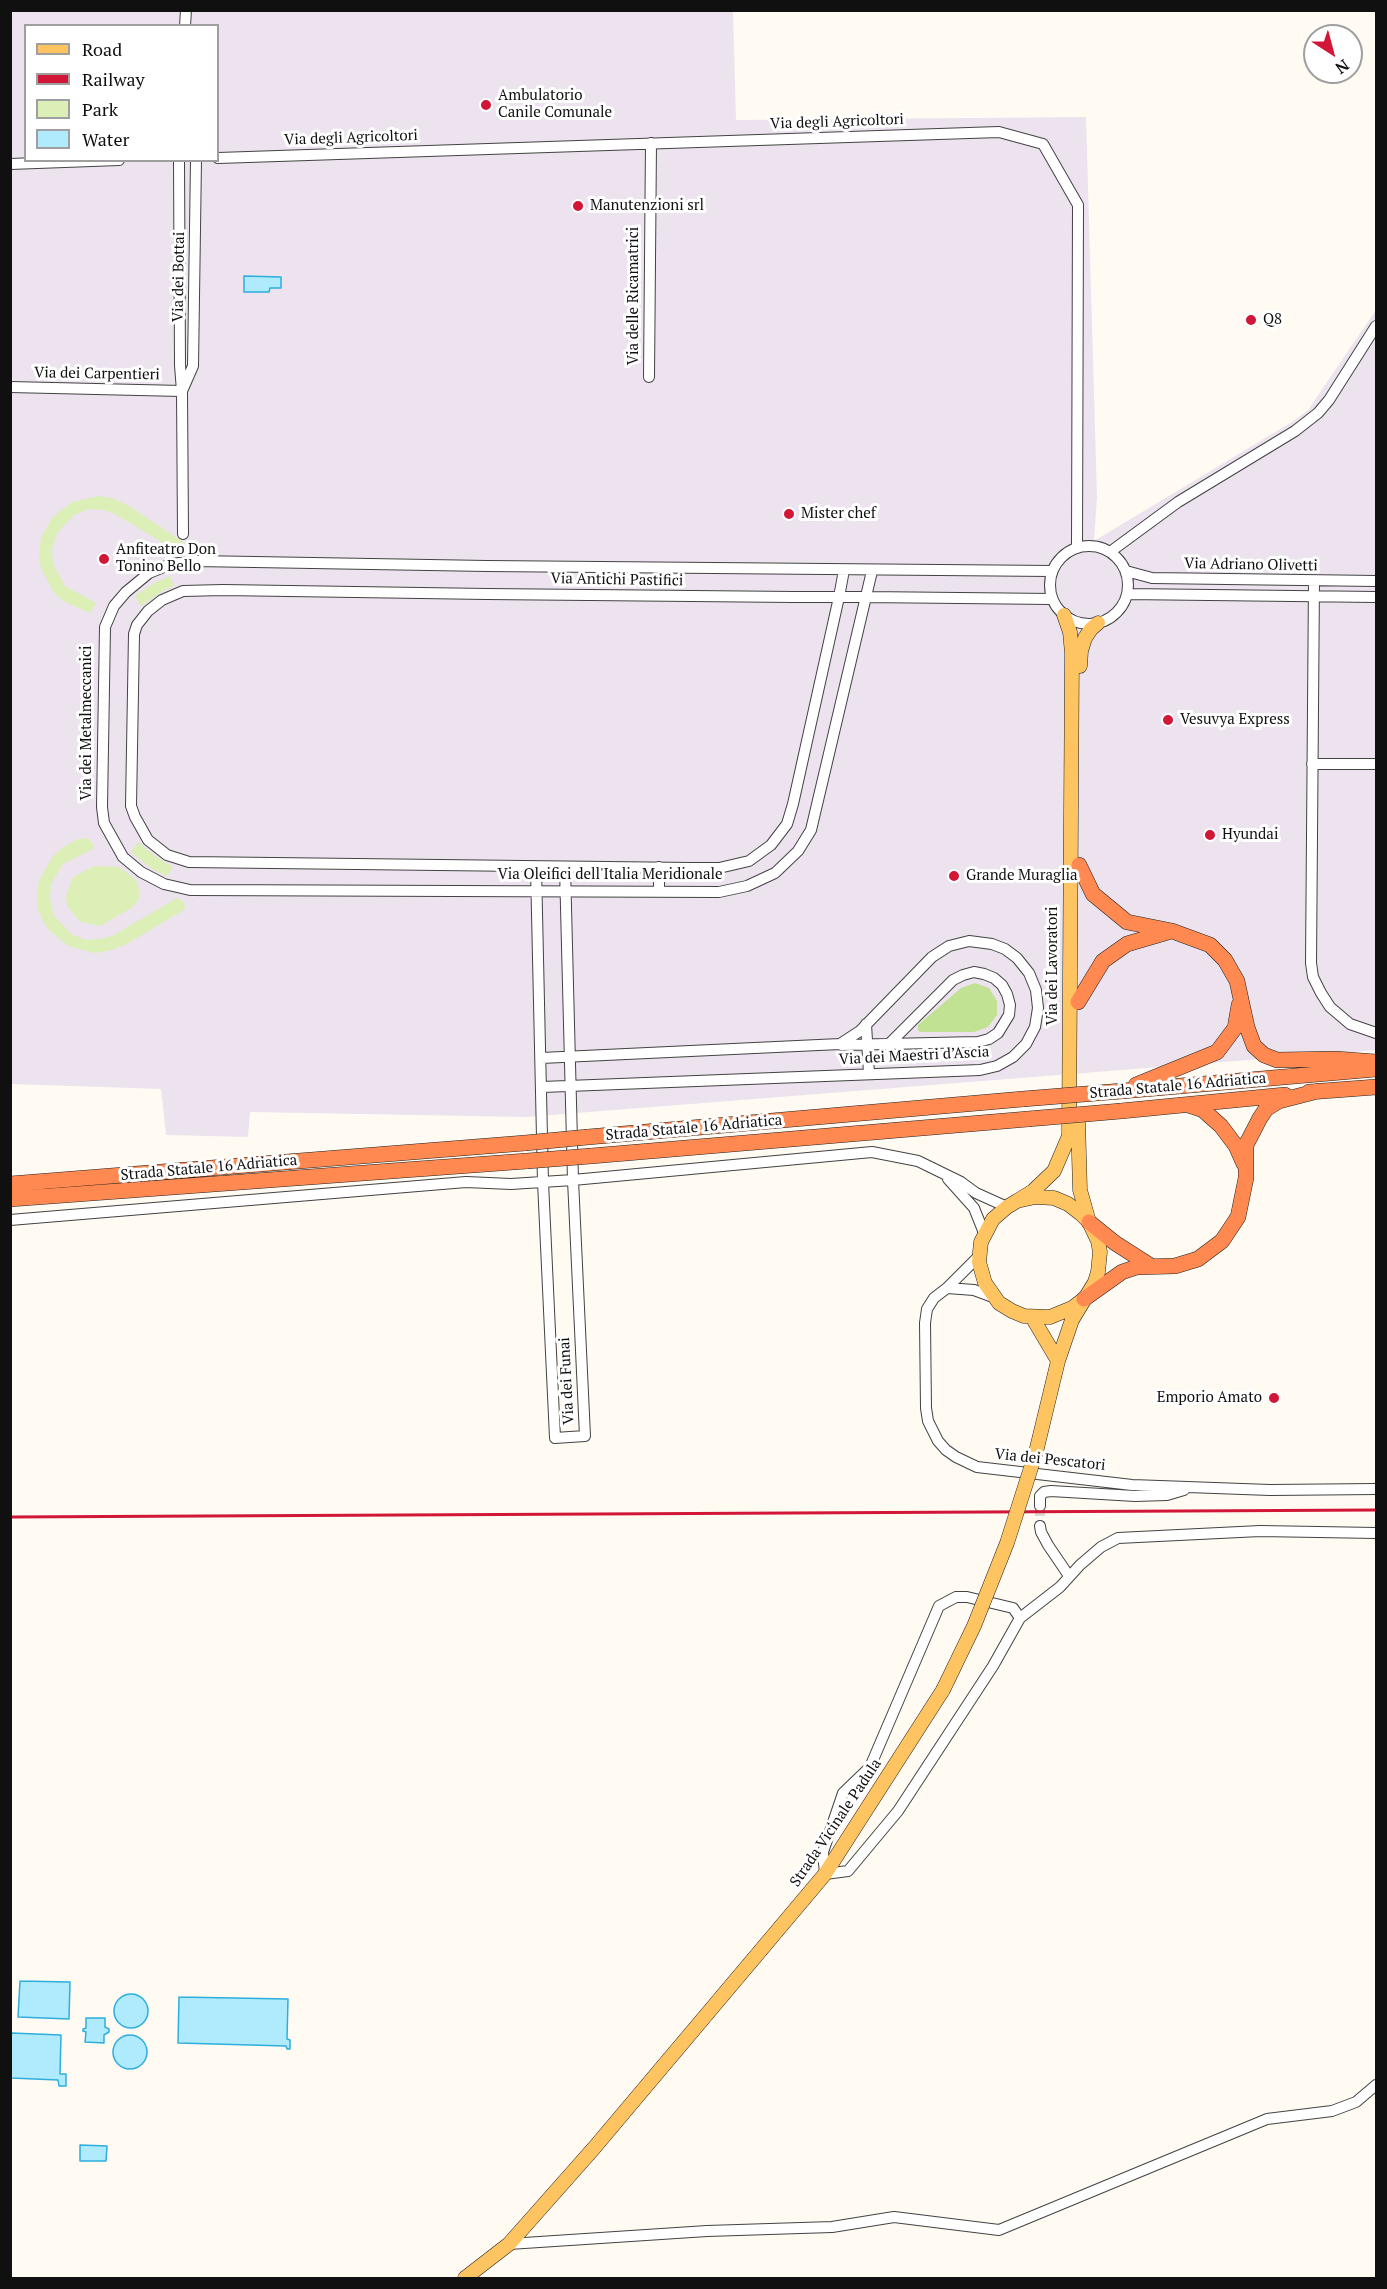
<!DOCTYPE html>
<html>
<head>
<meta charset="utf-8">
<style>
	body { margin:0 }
	#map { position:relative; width:1387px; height:2289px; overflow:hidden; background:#fffbf2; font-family:"PT Serif",serif }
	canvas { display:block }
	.frame { position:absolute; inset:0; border:12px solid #101010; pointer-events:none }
	.legend { position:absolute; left:24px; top:24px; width:195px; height:138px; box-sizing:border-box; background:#fff; border:2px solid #9f9f9f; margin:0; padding:8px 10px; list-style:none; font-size:18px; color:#101010 }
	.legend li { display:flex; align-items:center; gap:12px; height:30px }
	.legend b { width:30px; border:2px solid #9f9f9f }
	.north { position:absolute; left:1303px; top:24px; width:60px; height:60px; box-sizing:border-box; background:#fff; border:2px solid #9f9f9f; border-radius:50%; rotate:144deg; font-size:16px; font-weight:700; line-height:24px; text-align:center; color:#101010 }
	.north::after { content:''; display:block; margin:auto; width:21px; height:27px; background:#d11638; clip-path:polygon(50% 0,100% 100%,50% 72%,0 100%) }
</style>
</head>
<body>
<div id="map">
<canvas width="1387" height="2289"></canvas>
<div class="frame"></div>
<ul class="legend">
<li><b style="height:8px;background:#ffc462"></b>Road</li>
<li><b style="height:8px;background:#d11638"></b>Railway</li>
<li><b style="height:16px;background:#dbefb6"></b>Park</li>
<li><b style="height:16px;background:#b0eafd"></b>Water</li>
</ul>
<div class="north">N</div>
</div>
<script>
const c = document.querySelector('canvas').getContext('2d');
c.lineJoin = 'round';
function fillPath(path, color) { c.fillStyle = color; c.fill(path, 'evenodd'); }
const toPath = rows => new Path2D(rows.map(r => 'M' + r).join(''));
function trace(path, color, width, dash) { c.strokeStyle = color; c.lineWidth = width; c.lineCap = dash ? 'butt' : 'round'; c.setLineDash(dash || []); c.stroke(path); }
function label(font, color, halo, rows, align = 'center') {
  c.font = font + ' "PT Serif",serif'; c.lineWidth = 6; c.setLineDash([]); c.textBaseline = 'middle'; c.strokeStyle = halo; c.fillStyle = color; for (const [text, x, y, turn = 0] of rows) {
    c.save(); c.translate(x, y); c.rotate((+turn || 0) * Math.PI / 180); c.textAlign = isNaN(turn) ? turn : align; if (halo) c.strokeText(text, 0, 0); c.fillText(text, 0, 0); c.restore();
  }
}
fillPath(toPath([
	[11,11,733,11,736,120,1086,117,1097,497,1094,541,1295,420,1308,410,1376,310,1376,1050,526,1117,250,1112,248,1137,166,1135,161,1089,11,1084],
	[26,26,218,26,218,160,26,160]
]), '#ece3ef');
fillPath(toPath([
	[98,496,112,498,129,506,189,546,181,554,115,514,104,510,89,509,74,515,57,533,52,549,53,564,65,586,96,603,90,613,63,601,54,593,41,568,39,555,41,538,52,518,72,502],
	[170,576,174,586,164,590,141,606,135,596,154,583],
	[88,838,93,844,93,849,63,864,51,884,50,899,54,916,71,934,86,940,100,939,112,936,177,898,184,901,185,909,125,945,108,951,94,953,68,946,49,930,43,921,38,910,37,893,39,880,53,856,62,848,78,839],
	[138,842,155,856,173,867,167,876,152,869,131,852],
	[94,866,119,867,136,880,139,889,139,898,133,907,100,926,81,922,74,915,67,905,66,896,73,877]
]), '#dbefb6');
fillPath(toPath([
	[975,983,989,988,997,1001,997,1015,988,1027,974,1032,921,1032,918,1031,918,1025,961,988]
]), '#c1e293');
const water = toPath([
	[244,276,281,277,281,288,270,288,269,292,244,292,244,276],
	[20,1981,70,1982,69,2019,18,2017,20,1981],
	'114 2011a17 17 0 1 1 34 0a17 17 0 1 1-34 0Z',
	[179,1997,288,1999,287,2039,290,2040,290,2049,287,2049,286,2046,178,2043,179,1997],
	[86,2018,105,2018,105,2027,109,2029,109,2032,104,2035,104,2043,85,2042,86,2032,83,2031,83,2029,86,2028,86,2018],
	[11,2033,61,2035,60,2074,66,2074,66,2086,59,2086,58,2080,11,2078,11,2033],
	'113 2052a17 17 0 1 1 34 0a17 17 0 1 1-34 0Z',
	[80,2145,107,2146,106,2161,80,2161,80,2145]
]);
fillPath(water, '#b0eafd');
trace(water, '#2eaedd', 1.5);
trace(toPath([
	[1040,1506,1040,1526]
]), '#dbd8d0', 10, [10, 5]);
const minor = toPath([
	[185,26,186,10],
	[218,158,999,132,1043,144,1078,205,1077,548],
	[10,164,119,160],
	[649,377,651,143],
	[10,387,182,391,180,365,179,160],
	[183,534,182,391,193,366,196,160],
	'1050 585a39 39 0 1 1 78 0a39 39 0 1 1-78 0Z',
	[1110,552,1178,502,1295,431,1318,413,1329,400,1376,326],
	[844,570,839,597,793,804,787,824,771,845,749,861,719,868,690,868,189,862,167,855,148,840,135,817,131,806,134,634,137,625,148,611,162,600,183,591,223,590,487,594,794,597,866,597,1052,599],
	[872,571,811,830,798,851,775,873,747,886,719,892,190,890,164,884,141,872,123,857,104,823,102,807,105,627,114,606,126,592,149,573,171,564,196,561,487,566,1052,571],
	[1126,571,1152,578,1376,581],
	[1314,581,1311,963,1313,977,1321,993,1330,1007,1350,1024,1376,1033],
	[1127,594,1376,597],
	[1312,764,1376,764],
	[659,867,659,892],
	[536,868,543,1182,555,1438,585,1436,573,1180,565,868],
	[866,1024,869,1074],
	[841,1045,978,1042,989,1039,998,1033,1009,1015,1010,1005,1007,994,1002,985,994,978,984,974,974,972,963,975,953,980,889,1044],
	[541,1058,840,1044,860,1031,932,957,949,946,969,941,992,944,1005,949,1017,958,1029,973,1036,990,1038,1008,1035,1027,1026,1044,1013,1057,997,1066,980,1070,542,1087],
	[948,1179,974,1208,984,1233],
	[10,1220,466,1182,511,1184,573,1180,872,1152,918,1161,961,1182,976,1193,1007,1207],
	[979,1256,947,1288,934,1298,927,1309,925,1323,926,1408,928,1421,938,1441,946,1450,956,1457,977,1467,1132,1485,1270,1490,1376,1489],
	[947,1288,974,1290,993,1297],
	[1040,1506,1040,1496,1044,1492,1051,1491,1135,1496,1167,1495,1184,1490],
	[1040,1526,1041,1532,1048,1545,1069,1576],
	[956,1597,967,1597,1013,1608,1020,1618,993,1666,898,1811,848,1871,825,1874,823,1852,843,1793,870,1767,939,1606,956,1597],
	[1020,1618,1060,1587,1080,1565,1101,1547,1118,1538,1260,1531,1376,1533],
	[509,2244,707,2231,832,2227,894,2217,999,2230,1267,2119,1332,2111,1356,2102,1376,2085]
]);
const major = toPath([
	[1080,666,1081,651,1085,638,1091,629,1098,623],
	[1078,1120,1080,1190,1089,1222],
	[1017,1201,1033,1191,1054,1171,1069,1136,1072,653,1070,632,1064,615],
	[1032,1317,1058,1361],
	[1036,1452,1058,1361,1072,1320,1095,1282,1098,1272,1100,1252,1098,1241,1089,1222,1081,1214,1068,1204,1054,1198,1035,1197,1017,1201,1007,1207,993,1219,981,1242,979,1262,985,1283,999,1303,1012,1311,1024,1316,1050,1317,1072,1308,1084,1299],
	[465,2278,509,2244,594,2148,825,1874,943,1690]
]);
const highway = toPath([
	[1079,865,1093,894,1127,922,1172,931,1210,945,1225,960,1237,981,1247,1027,1254,1046,1264,1055,1277,1060,1336,1059,1376,1062],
	[1078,1002,1103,961,1127,944,1168,932],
	[1136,1085,1217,1052,1235,1028,1239,1005],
	[1122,1091,1376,1069],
	[1309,1092,1376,1087],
	[1188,1105,1203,1110,1221,1126,1236,1146,1244,1164],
	[1121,1111,1285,1095],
	[588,1137,1023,1099],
	[591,1156,1028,1119],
	[10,1184,525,1143],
	[10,1199,527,1161],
	[1089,1222,1115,1243,1151,1266],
	[1084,1299,1122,1272,1137,1267,1175,1266,1198,1259,1222,1241,1238,1217,1246,1178,1246,1145,1260,1118,1266,1109,1279,1101,1318,1091]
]);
trace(minor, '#434343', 12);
trace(major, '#212121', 15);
trace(highway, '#212121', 16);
trace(minor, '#fff', 10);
trace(major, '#ffc462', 14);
trace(highway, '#ff8950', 15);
trace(toPath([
	[10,1517,1376,1510]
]), '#d11638', 3);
const majorBridge = toPath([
	[943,1690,974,1626,1007,1543,1036,1452]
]);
const highwayBridge = toPath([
	[1023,1099,1122,1091],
	[1028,1119,1121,1111],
	[525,1143,588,1137],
	[527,1161,591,1156]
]);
trace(majorBridge, '#212121', 15, []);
trace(highwayBridge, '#212121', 16, []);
trace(majorBridge, '#ffc462', 14);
trace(highwayBridge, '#ff8950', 15);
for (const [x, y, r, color] of [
	[486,105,6,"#d11638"],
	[578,206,6,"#d11638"],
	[1251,320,6,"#d11638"],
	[789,514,6,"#d11638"],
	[104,559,6,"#d11638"],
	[1168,720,6,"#d11638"],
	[1210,835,6,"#d11638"],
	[954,876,6,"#d11638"],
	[1274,1398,6,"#d11638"]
]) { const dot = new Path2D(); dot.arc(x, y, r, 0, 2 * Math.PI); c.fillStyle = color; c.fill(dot); trace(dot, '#fff', 2); }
label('15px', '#101010', '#fff', [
	["Ambulatorio",498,96],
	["Canile Comunale",498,113],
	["Manutenzioni srl",590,206],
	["Q8",1263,320],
	["Mister chef",801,514],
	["Anfiteatro Don",116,550],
	["Tonino Bello",116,567],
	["Vesuvya Express",1180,720],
	["Hyundai",1222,835],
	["Grande Muraglia",966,876],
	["Emporio Amato",1262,1398,"right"]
], 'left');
label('15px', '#101010', '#fff', [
	["Via degli Agricoltori",837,122,-2],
	["Via degli Agricoltori",351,138,-2],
	["Via dei Bottai",179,277,-89],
	["Via delle Ricamatrici",634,296,-90],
	["Via dei Carpentieri",97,374,1],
	["Via Adriano Olivetti",1251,565,1],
	["Via Antichi Pastifici",617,580,1],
	["Via dei Metalmeccanici",87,723,-90],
	["Via Oleifici dell'Italia Meridionale",610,875],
	["Via dei Lavoratori",1053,966,-90],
	["Via dei Maestri d’Ascia",914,1056,-3],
	["Strada Statale 16 Adriatica",1178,1086,-5],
	["Strada Statale 16 Adriatica",694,1128,-5],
	["Strada Statale 16 Adriatica",209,1168,-5],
	["Via dei Funai",567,1381,-93],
	["Via dei Pescatori",1050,1460,6],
	["Strada Vicinale Padula",836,1823,-56]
]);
</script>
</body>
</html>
